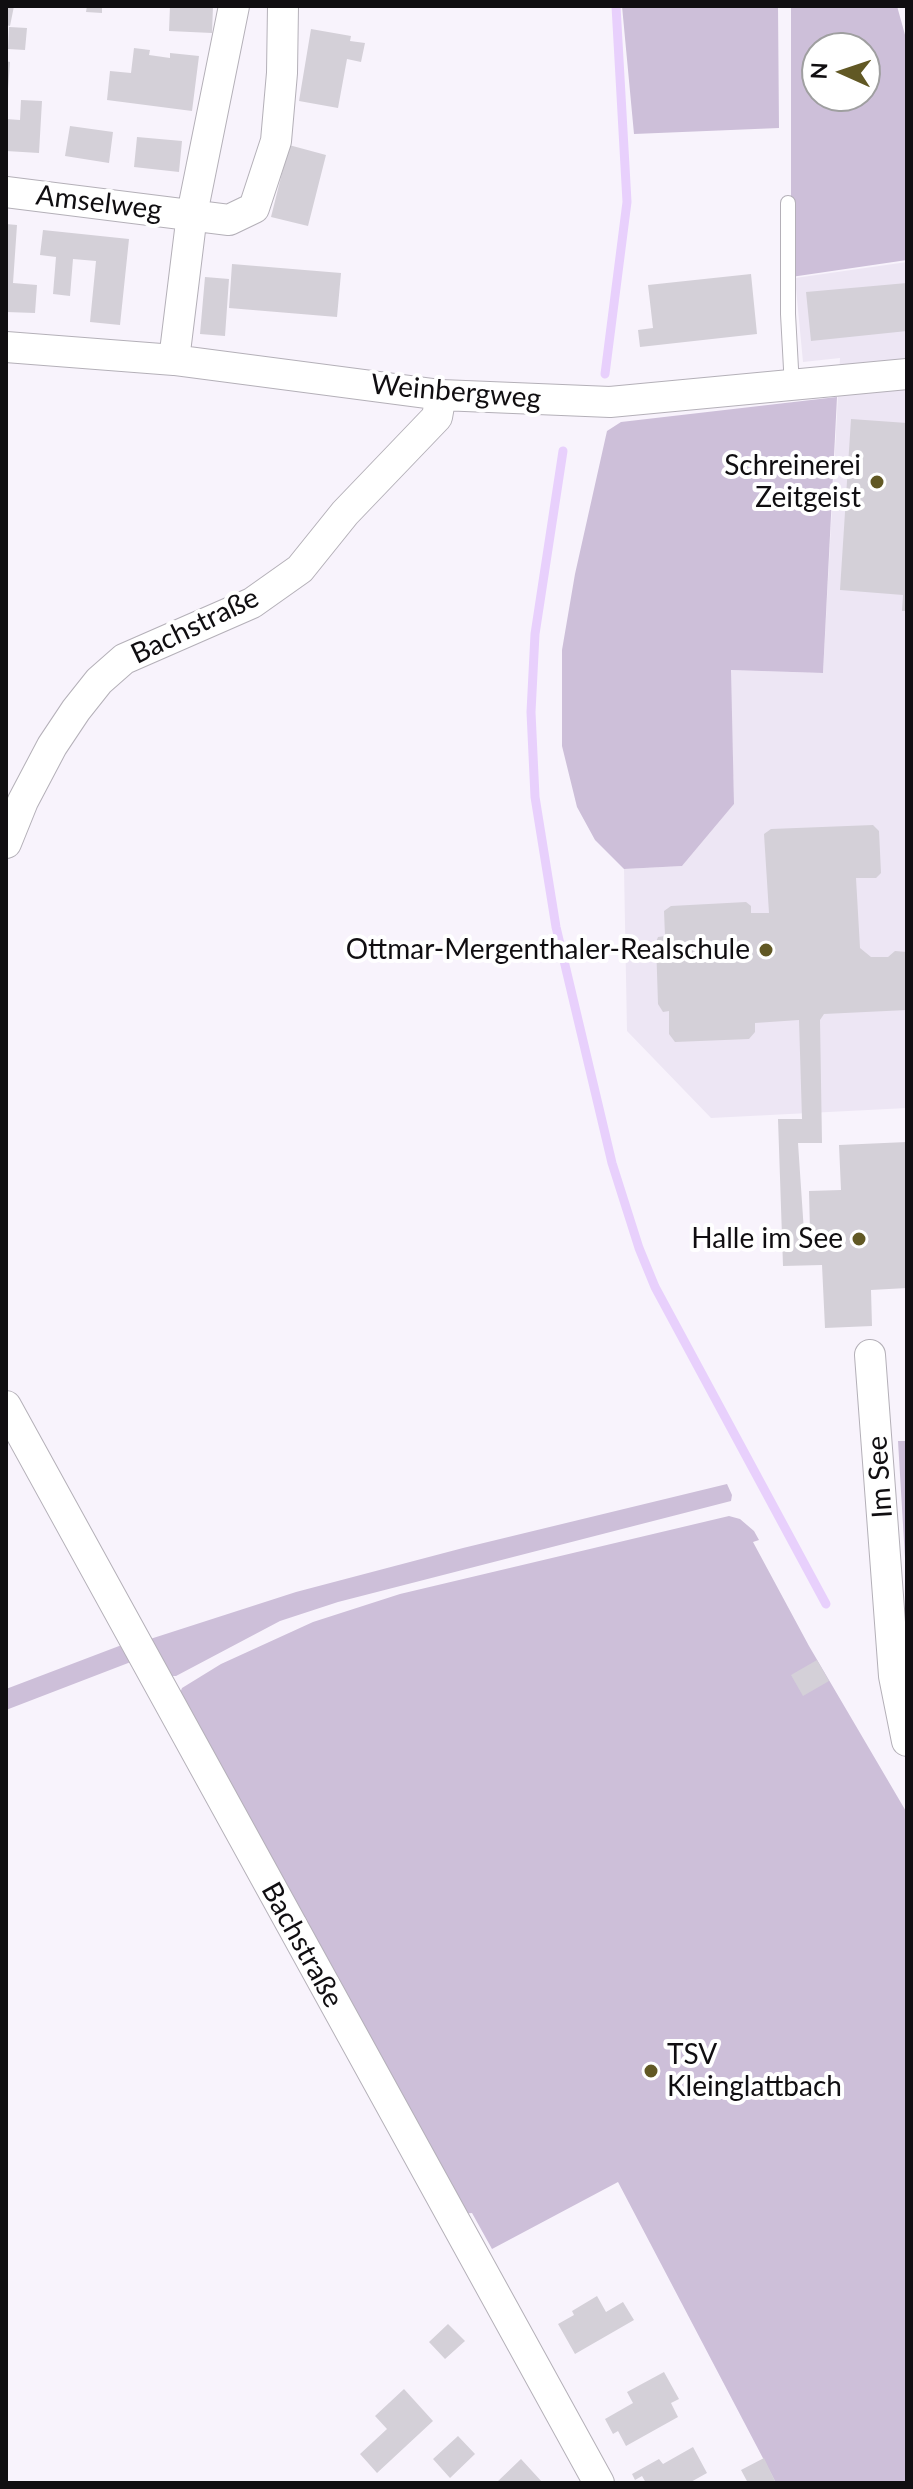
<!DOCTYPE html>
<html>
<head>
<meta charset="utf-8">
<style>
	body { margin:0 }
	#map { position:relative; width:913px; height:2489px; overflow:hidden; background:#f8f3fc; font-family:Lato,sans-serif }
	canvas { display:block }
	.frame { position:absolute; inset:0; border:8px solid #100e11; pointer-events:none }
	.north { position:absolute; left:801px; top:32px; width:80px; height:80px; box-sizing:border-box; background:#fff; border:2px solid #9f9fa0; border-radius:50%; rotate:273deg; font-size:22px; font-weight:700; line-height:32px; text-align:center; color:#100e11 }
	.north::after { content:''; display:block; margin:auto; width:28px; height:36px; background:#615824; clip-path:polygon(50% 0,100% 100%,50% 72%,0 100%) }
</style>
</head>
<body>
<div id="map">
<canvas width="913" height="2489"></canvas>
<div class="frame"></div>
<div class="north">N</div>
</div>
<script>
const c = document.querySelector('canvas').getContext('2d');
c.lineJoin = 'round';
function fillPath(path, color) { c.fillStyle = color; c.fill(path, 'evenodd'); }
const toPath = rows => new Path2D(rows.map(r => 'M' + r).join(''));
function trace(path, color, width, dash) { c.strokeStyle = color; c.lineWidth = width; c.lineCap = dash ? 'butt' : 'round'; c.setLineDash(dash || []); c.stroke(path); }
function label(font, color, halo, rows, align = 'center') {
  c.font = font + ' Lato,sans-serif'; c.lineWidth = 8; c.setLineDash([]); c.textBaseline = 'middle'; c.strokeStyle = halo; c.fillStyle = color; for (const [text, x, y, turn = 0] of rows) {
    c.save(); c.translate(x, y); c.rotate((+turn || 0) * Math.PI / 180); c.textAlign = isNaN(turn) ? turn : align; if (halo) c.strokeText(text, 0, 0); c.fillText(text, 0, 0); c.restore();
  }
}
fillPath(toPath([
	[907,262,907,1108,711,1118,627,1031,624,869,682,866,734,804,730,670,823,673,840,358,803,362,795,278]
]), '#ede6f4');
fillPath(toPath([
	[622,6,778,6,779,128,634,134],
	[791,6,897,6,907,42,907,260,791,277],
	[817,48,865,48,865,96,817,96],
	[837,397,823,673,731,670,734,804,682,866,624,869,595,840,577,807,562,746,562,650,575,574,607,431,621,422],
	[898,1441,907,1441,907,1592],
	[727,1484,732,1495,731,1501,338,1602,280,1621,176,1676,168,1676,144,1641,296,1592,463,1548],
	[729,1516,740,1519,754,1531,759,1540,753,1542,809,1646,907,1813,907,2483,776,2483,618,2182,492,2249,472,2213,460,2214,177,1701,182,1688,221,1664,313,1622,400,1594],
	[127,1643,136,1660,6,1710,6,1689]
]), '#cdbfd9');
trace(toPath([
	[605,374,627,202,616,6],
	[563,451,535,634,531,712,535,797,556,927,612,1163,639,1248,655,1287,826,1604]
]), '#e8d0fc', 9);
fillPath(toPath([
	[6,6,14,6,10,26,6,25],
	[87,6,102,6,102,13,86,12],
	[170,6,213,6,212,33,169,31],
	[9,27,27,28,25,50,8,49],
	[311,29,351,36,350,41,365,43,361,62,347,59,338,108,299,101],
	[134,48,150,50,149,55,170,58,170,53,199,56,192,111,107,100,110,71,131,73],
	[6,61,10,62,8,89,6,89],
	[21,100,42,101,39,153,6,151,6,119,20,120],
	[70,126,113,132,109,163,65,156],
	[137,137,182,141,179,172,134,167],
	[289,145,326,155,308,226,271,217],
	[6,224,17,225,13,283,37,285,35,313,6,312],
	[43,230,129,239,120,325,90,322,96,261,73,259,70,296,53,294,56,257,40,255],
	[232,264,341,273,337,317,229,308],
	[751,274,757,334,640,347,638,330,653,328,648,285],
	[205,277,229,279,225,336,200,334],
	[907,283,907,331,811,341,806,292],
	[851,419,907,423,905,573,907,573,907,611,902,611,903,595,840,590],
	[873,825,879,831,881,873,876,878,856,878,860,948,871,957,888,957,895,951,907,952,907,1010,824,1014,820,1020,822,1143,798,1143,804,1232,810,1231,809,1191,841,1190,839,1145,907,1142,907,1288,871,1290,872,1326,825,1328,822,1265,783,1266,778,1119,802,1119,799,1020,755,1023,755,1032,749,1039,675,1042,669,1034,669,1011,663,1012,658,1004,656,942,658,937,665,936,664,911,671,906,746,902,751,906,751,913,769,913,764,834,771,829],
	[817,1660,829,1681,803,1696,791,1675],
	[597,2296,606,2312,623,2302,634,2320,575,2354,558,2324,574,2315,572,2311],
	[448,2324,465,2341,445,2359,429,2342],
	[664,2372,679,2399,671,2403,678,2417,626,2446,618,2431,613,2434,605,2419,633,2403,627,2392],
	[404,2389,433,2421,377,2473,360,2454,387,2429,375,2416],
	[458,2436,475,2454,450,2478,433,2459],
	[693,2447,707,2473,689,2483,646,2483,642,2476,635,2480,632,2474,659,2459,663,2464],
	[764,2458,775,2481,770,2483,748,2483,741,2470],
	[521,2459,543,2483,496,2483]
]), '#d4d0d8');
const service = toPath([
	[788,203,788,314,792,387]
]);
const minor = toPath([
	[6,192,229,220,254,208,276,141,282,73,283,6],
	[6,347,174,360,441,395,610,402,907,374],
	[174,360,192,214,234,6],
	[6,843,23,801,52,746,76,710,99,681,124,659,252,603,300,569,345,513,437,417,441,395],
	[870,1355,894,1676,907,1741],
	[6,1406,599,2483]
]);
trace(service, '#b4b0b8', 16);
trace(minor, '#b4b0b8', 32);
trace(service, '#fff', 14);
trace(minor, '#fff', 30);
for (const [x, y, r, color] of [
	[877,482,8,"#615824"],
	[766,950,8,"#615824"],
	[859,1239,8,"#615824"],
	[651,2071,8,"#615824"]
]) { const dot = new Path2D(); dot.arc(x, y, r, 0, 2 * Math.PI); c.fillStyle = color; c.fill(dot); trace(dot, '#fff', 3); }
label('28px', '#100e11', '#fff', [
	["Amselweg",99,203,7],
	["Weinbergweg",456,392,5],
	["Bachstraße",195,626,-26],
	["Im See",880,1477,-94],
	["Bachstraße",302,1945,61]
]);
label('28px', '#100e11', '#fff', [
	["Schreinerei",861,466],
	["Zeitgeist",861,498],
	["Ottmar-Mergenthaler-Realschule",750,950],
	["Halle im See",843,1239],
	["TSV",667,2055,"left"],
	["Kleinglattbach",667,2087,"left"]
], 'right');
</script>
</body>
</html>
